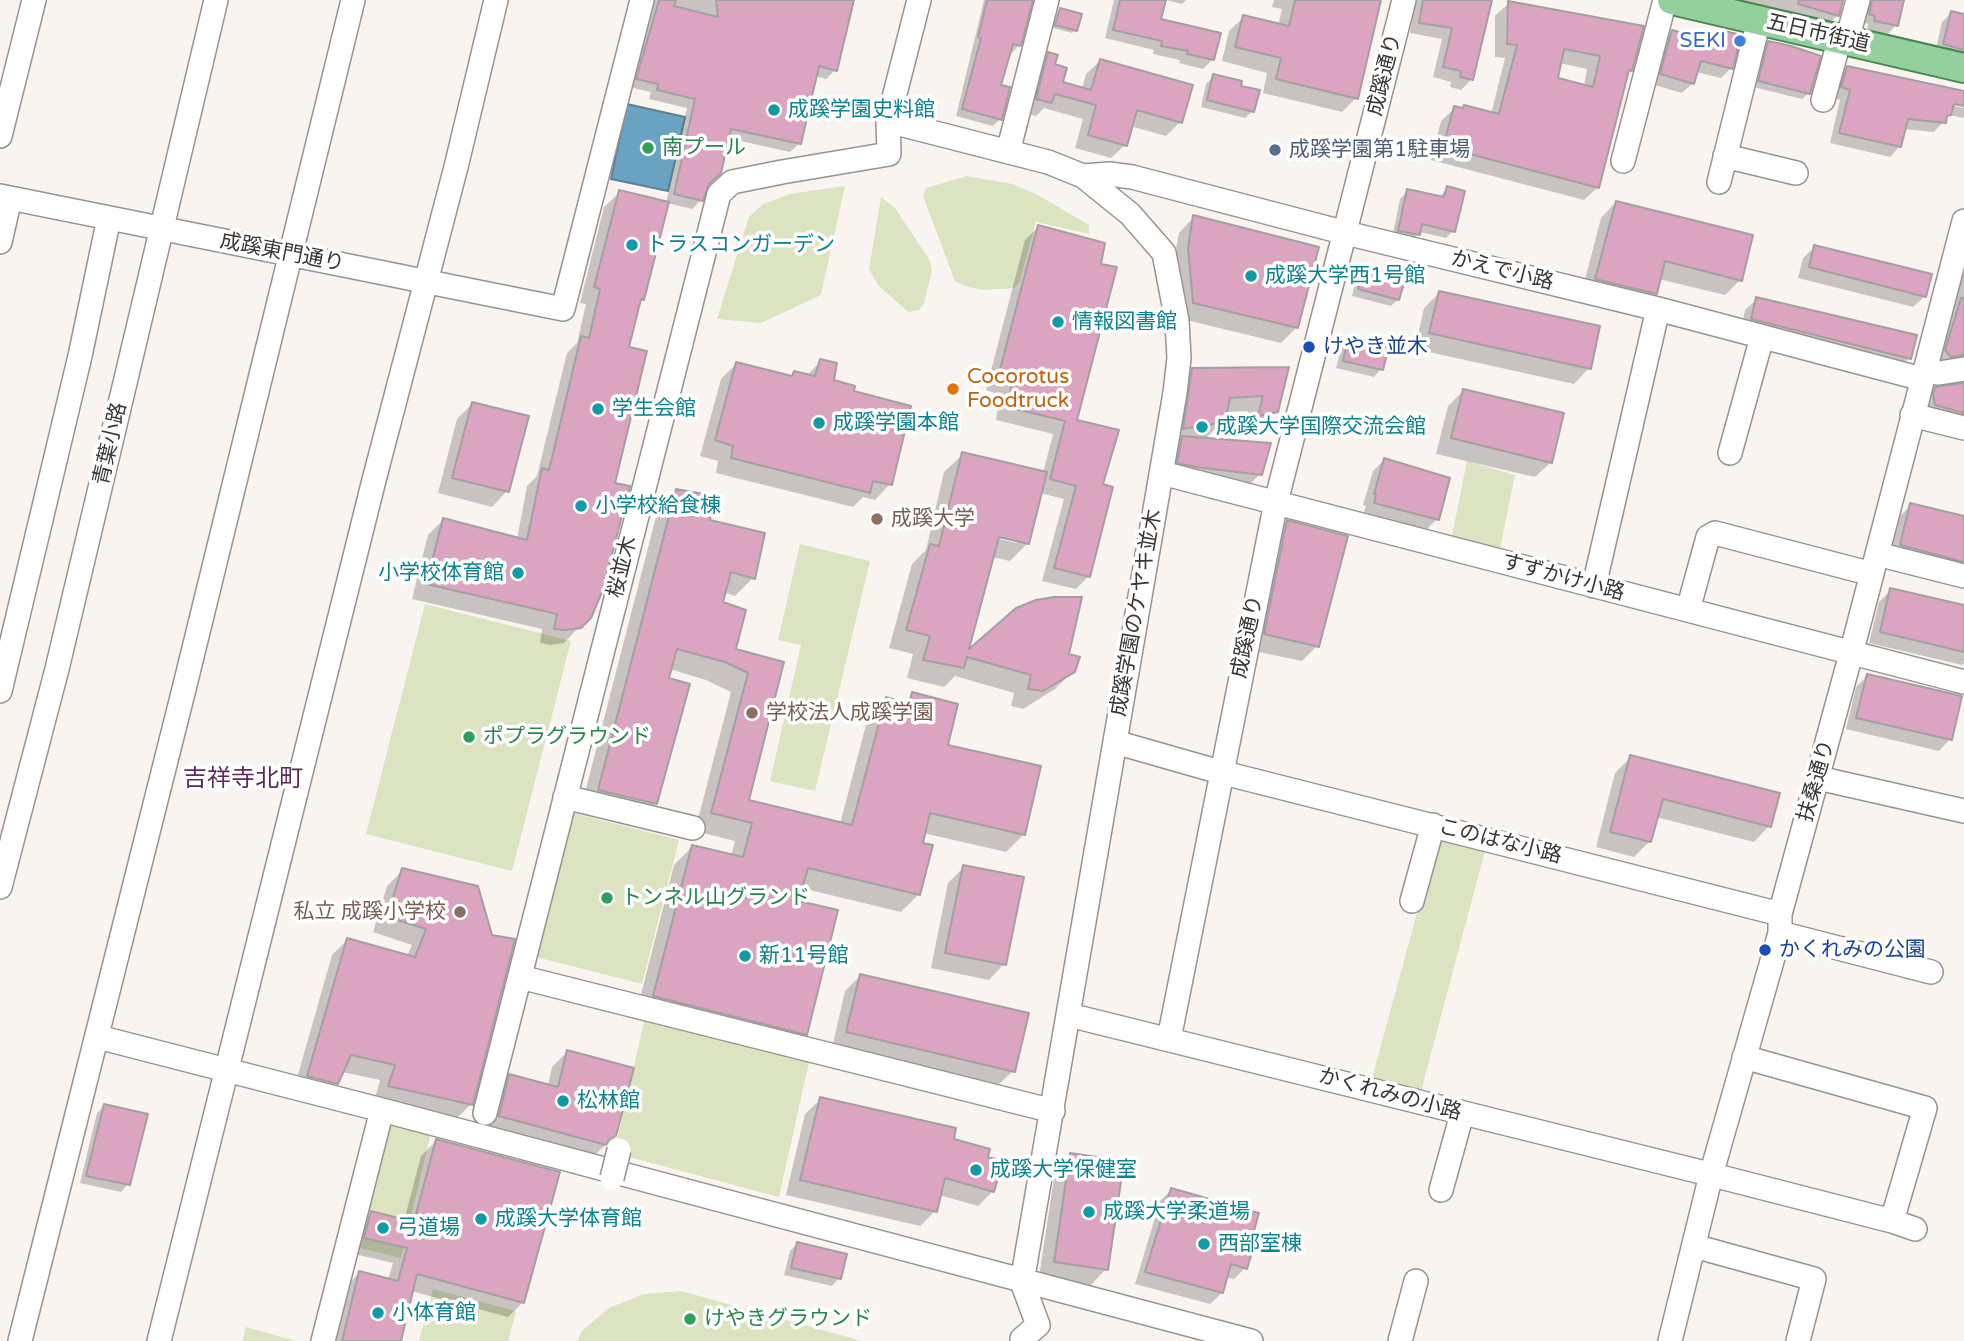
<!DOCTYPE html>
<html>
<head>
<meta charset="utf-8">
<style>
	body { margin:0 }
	canvas { display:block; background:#faf4f1 }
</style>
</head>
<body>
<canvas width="1964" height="1341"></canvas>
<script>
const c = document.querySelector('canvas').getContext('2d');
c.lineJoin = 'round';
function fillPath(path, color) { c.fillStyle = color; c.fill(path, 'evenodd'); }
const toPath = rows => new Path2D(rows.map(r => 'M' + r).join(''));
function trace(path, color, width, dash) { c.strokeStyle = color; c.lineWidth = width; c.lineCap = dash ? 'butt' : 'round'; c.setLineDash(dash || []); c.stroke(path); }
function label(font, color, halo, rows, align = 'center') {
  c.font = font + ' "Varela Round","Noto Sans JP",sans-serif'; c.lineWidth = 7; c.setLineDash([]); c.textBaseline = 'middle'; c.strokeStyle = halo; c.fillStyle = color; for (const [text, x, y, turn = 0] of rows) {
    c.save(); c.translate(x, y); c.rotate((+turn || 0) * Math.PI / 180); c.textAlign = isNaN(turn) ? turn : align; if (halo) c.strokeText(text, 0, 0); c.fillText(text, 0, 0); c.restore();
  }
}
fillPath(toPath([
	[967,176,1012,184,1036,194,1089,225,1089,234,1036,222,1019,283,1014,288,983,290,965,286,955,281,923,196,926,188],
	[845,186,821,295,761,323,717,319,749,217,763,204,790,194],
	[881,197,895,208,929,259,932,270,924,303,919,310,908,312,878,285,869,269],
	[1467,461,1515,475,1500,549,1452,536],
	[800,544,870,561,815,791,770,781,801,645,778,640],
	[425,604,571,641,512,871,366,834],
	[573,813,679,840,642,984,536,957],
	[1438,836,1486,847,1420,1095,1371,1082],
	[646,1013,811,1053,779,1197,614,1153],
	[392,1116,433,1125,401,1258,360,1248],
	[433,1289,516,1311,508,1341,419,1341],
	[681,1291,862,1341,577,1341,582,1331,609,1308,644,1294],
	[246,1327,296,1341,242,1341]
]), '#dce3c0');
const water = toPath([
	[627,104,685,117,668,191,611,179,627,104]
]);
fillPath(water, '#6aa3c1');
trace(water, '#5b8397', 2);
fillPath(toPath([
	[648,0,853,0,835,70,826,79,815,76,799,144,790,152,727,138,701,200,692,209,667,203,643,299,638,304,627,349,613,484,589,617,564,643,550,645,540,643,542,629,412,599,428,535,443,520,517,539,527,486,537,476,567,353,577,343,586,304,580,303,604,207,620,192,666,203,687,108,649,99,651,92,629,87],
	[984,0,1031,0,1019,45,1012,53,1009,52,999,86,1000,119,993,126,956,116],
	[1114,0,1164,0,1159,21,1212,60,1203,69,1179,63,1180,60,1153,54,1154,50,1105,38],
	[1166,0,1186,0,1182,4],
	[1274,0,1379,0,1356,98,1342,112,1263,93,1267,73,1222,61,1229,31,1244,17,1278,25,1282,9,1272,7],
	[1415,0,1490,0,1472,79,1461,90,1450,87,1451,82,1433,77,1442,39,1410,33],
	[1739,0,1843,0,1838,15,1829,24,1807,17,1772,12,1738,4],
	[1861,0,1902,0,1896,25,1888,34,1867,29,1868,24,1861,22],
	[1509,3,1631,70,1626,74,1598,187,1584,200,1431,160,1441,121,1455,108,1491,114,1505,58,1495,57,1495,16],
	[1559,63,1587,69,1584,86,1556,79],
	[1060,10,1075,30,1072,33,1053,28,1057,13],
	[1951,13,1964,15,1964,61,1935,53,1942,22],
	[1672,32,1711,42,1722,32,1731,68,1721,78,1696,72,1693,83,1682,93,1651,84,1662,42],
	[1769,43,1809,93,1802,99,1753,87,1762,50],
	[1049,54,1061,83,1082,89,1086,74,1100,61,1180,122,1166,136,1130,126,1125,145,1111,158,1075,148,1083,119,1044,108,1036,116,1023,113,1035,68],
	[1848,68,1964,92,1964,105,1946,100,1945,104,1964,108,1964,118,1949,115,1934,132,1904,129,1900,146,1890,157,1830,143,1840,100,1832,97,1837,78],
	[1214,76,1239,87,1253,111,1245,118,1201,107,1206,84],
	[1447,188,1453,231,1446,238,1420,232,1411,242,1392,238,1400,199,1408,191,1440,197],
	[1616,202,1740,280,1725,295,1659,279,1655,293,1640,309,1581,295,1601,218],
	[1194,217,1297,327,1281,343,1178,318,1173,265,1179,233],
	[1038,227,1075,421,1100,485,1089,576,1076,589,1042,581,1064,499,1040,493,1028,543,1010,561,992,557,966,654,1067,655,1073,671,1055,689,1023,709,1011,706,1014,693,955,676,944,687,907,678,913,654,889,648,912,564,926,550,944,472,963,454,1043,473,1053,434,996,420,1000,395,986,390,1025,240],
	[991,533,1017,540,1017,543,990,537],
	[1815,247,1925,296,1913,307,1798,278,1803,258],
	[1964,265,1964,381,1962,383,1960,376,1936,372],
	[1365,268,1398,299,1391,306,1352,296,1357,275],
	[1439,293,1589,368,1574,384,1415,349,1424,308],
	[1757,299,1909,358,1898,369,1741,330,1745,310],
	[1349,338,1381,369,1374,377,1336,368,1342,345],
	[821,361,832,381,852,393,890,484,875,500,863,497,853,507,716,473,718,461,700,456,721,379,736,364,790,377,795,373,806,376],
	[1287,369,1276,412,1260,427,1244,430,1248,411,1225,412,1223,421,1205,439,1260,474,1244,490,1163,478,1177,385,1193,370],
	[1964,385,1964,433,1920,404,1936,388],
	[1463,391,1551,462,1535,477,1436,454,1448,406],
	[472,404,507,491,492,507,438,493,457,419],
	[1384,460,1437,519,1426,530,1363,515,1366,506,1363,505,1373,471],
	[676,491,708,521,753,578,735,596,723,592,720,603,734,650,782,663,747,801,840,824,868,717,886,699,903,704,913,694,945,746,1024,834,1006,852,923,833,919,894,901,912,801,888,797,902,805,1034,787,1052,636,1014,674,865,692,847,731,856,735,841,695,831,731,692,706,680,670,669,656,803,638,821,581,808,658,509],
	[1911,505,1964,518,1964,576,1890,557,1899,517],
	[1287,522,1317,646,1302,661,1249,650,1272,537],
	[1891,590,1964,607,1964,663,1962,665,1869,643,1879,602],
	[1867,676,1950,739,1939,751,1846,729,1856,687],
	[1631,757,1769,826,1754,842,1656,817,1650,841,1634,857,1596,847,1615,773],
	[964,867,1004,964,989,980,931,968,948,883],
	[403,870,477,887,471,1104,455,1120,374,1102,380,1080,342,1072,336,1083,321,1099,293,1092,332,955,347,940,407,956,412,945,373,932,387,886],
	[860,976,1013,1071,997,1086,832,1048,845,991],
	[567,1052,614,1136,598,1152,589,1160,484,1131,494,1091,510,1076,548,1086,552,1067],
	[821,1099,952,1140,986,1158,993,1191,978,1206,939,1195,935,1211,920,1226,786,1195,805,1114],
	[104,1106,128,1184,121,1192,80,1183,97,1113],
	[436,1141,523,1302,508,1317,411,1291,399,1341,331,1341,344,1289,359,1273,388,1280,393,1263,350,1253,356,1228,371,1213,404,1221,421,1156],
	[1070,1155,1106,1269,1091,1285,1039,1277,1055,1171],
	[1171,1190,1248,1246,1245,1268,1234,1279,1226,1277,1222,1293,1210,1304,1135,1284,1160,1201],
	[797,1244,839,1278,832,1286,784,1275,790,1251]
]), '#0003');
const building = toPath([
	[659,0,676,0,674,6,718,17,716,0,854,0,837,71,819,66,801,144,731,129,721,173,709,184,703,201,674,194,695,99,657,90,658,84,636,79,659,0],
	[987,0,1033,0,1021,46,1013,44,1001,85,1010,87,1002,120,962,109,981,38,978,37,987,0],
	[1120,0,1166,0,1161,19,1221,33,1214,60,1187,54,1188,51,1161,46,1162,41,1113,30,1120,0],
	[1295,0,1381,0,1358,99,1276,79,1281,58,1235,47,1243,15,1289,26,1295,0],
	[1423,0,1492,0,1473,80,1460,77,1461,71,1443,67,1452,28,1419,23,1423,0],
	[1799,0,1843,0,1839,16,1798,4,1799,0],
	[1872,0,1904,0,1898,26,1874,21,1875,16,1869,14,1872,0],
	[1508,1,1644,26,1632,71,1629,70,1599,188,1443,147,1454,106,1463,108,1464,105,1499,114,1517,45,1507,44,1508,1],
	[1564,49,1600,56,1593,87,1558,78,1564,49],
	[1060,8,1082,14,1077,31,1055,25,1060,8],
	[1951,11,1964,14,1964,50,1943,44,1951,11],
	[1672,30,1718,42,1721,30,1741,35,1733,69,1701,61,1694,84,1660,74,1672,30],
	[1768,41,1791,46,1821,56,1810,94,1758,81,1768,41],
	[1048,52,1058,55,1055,64,1067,68,1063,82,1091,90,1100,59,1193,85,1182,123,1137,110,1127,146,1088,135,1096,105,1055,94,1052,103,1036,99,1048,52],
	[1847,66,1964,91,1964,106,1954,104,1951,115,1947,116,1946,123,1908,119,1901,147,1839,133,1850,90,1841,87,1847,66],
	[1213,74,1242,81,1241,86,1260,90,1254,112,1207,100,1213,74],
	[1447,186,1465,191,1455,232,1422,224,1420,235,1398,231,1407,189,1444,197,1447,186],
	[619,190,669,202,644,300,641,299,629,347,647,351,615,483,630,486,602,592,591,618,581,628,566,630,554,629,557,614,426,584,443,518,527,540,542,468,549,470,581,336,589,338,600,289,594,287,619,190],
	[1616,201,1753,235,1742,281,1665,261,1657,294,1595,279,1616,201],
	[1193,215,1319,247,1298,328,1193,303,1188,248,1193,215],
	[1038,225,1105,243,1101,264,1117,267,1077,420,1119,430,1103,484,1113,487,1090,577,1054,568,1076,486,1050,479,1065,421,1008,407,1012,382,998,377,1038,225],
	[1814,245,1932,274,1926,297,1809,267,1814,245],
	[1364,266,1406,277,1399,300,1358,289,1364,266],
	[1439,291,1600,326,1591,369,1429,333,1439,291],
	[1756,297,1917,335,1911,359,1751,319,1756,297],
	[1961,298,1964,298,1964,355,1951,357,1945,350,1961,298],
	[1348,336,1389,346,1383,370,1343,361,1348,336],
	[820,359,837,363,834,380,855,386,854,391,911,406,892,485,873,481,870,493,731,458,733,446,715,440,736,362,792,376,794,371,815,376,820,359],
	[1289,367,1278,412,1258,416,1263,396,1230,398,1225,422,1183,429,1192,368,1289,367],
	[1964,383,1964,413,1935,405,1933,394,1935,387,1964,383],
	[1463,389,1564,413,1552,463,1451,438,1463,389],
	[472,402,529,416,509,492,452,478,472,402],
	[1182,436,1258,442,1271,443,1262,475,1196,467,1177,463,1182,436],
	[962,452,1047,472,1029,544,999,537,969,649,1016,608,1036,600,1054,597,1082,597,1069,654,1080,657,1075,672,1043,691,1028,689,1031,675,967,657,964,668,923,660,930,636,906,630,930,544,939,546,962,452],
	[1384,458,1450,478,1439,520,1374,503,1376,494,1374,494,1384,458],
	[676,489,715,496,710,520,765,533,755,579,731,572,723,602,746,610,736,649,784,662,749,800,852,825,886,697,909,704,912,692,958,704,948,745,1041,766,1025,835,930,813,923,843,933,845,920,895,808,868,799,901,838,910,807,1035,653,996,692,845,743,857,752,823,711,813,748,673,725,662,677,649,669,678,690,684,657,804,598,790,676,489],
	[1910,503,1964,516,1964,562,1900,545,1910,503],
	[1287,520,1348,536,1319,647,1264,634,1287,520],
	[1890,588,1964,605,1964,652,1880,632,1890,588],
	[1867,674,1962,696,1952,740,1856,718,1867,674],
	[1630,755,1780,793,1771,827,1663,799,1651,842,1610,832,1630,755],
	[963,865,1024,877,1006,965,945,953,963,865],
	[402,868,478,886,492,935,515,939,473,1105,388,1086,395,1065,351,1055,338,1084,307,1076,347,938,415,957,426,929,387,917,402,868],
	[860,974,1029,1013,1015,1072,846,1032,860,974],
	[567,1050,634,1068,616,1136,609,1140,606,1145,499,1116,509,1074,558,1087,567,1050],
	[820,1097,956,1128,954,1139,990,1149,988,1157,1003,1161,994,1192,945,1178,937,1212,800,1180,820,1097],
	[104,1104,148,1114,130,1185,86,1176,104,1104],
	[436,1139,560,1172,524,1303,417,1274,401,1341,342,1341,359,1271,398,1281,407,1248,364,1238,371,1211,414,1222,436,1139],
	[1070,1153,1124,1161,1108,1270,1054,1262,1070,1153],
	[1171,1188,1259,1213,1250,1245,1254,1246,1247,1269,1231,1264,1223,1293,1145,1272,1171,1188],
	[797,1242,847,1254,841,1279,791,1268,797,1242]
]);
fillPath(building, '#dba4c0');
trace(building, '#a49fa1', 2);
const minor = toPath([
	[1847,40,1858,0],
	[1823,100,1840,38],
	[888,121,1048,162,1083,176,1130,214,1164,253,1177,321,1179,358,1175,393,1022,1282],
	[0,136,34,0],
	[1008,152,1047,0],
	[1725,156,1796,173],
	[1623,161,1665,0],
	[1083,176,1109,174,1132,177,1346,233,1658,309,1922,379],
	[1719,182,1759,20],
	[0,196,563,309,642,0],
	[0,242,10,198],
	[1924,371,1939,373,1964,369],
	[1912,415,1964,428],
	[1730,453,1762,337],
	[1162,473,1964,682],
	[1877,554,1964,576],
	[1594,586,1658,309],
	[1688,610,1708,537,1715,533,1872,574],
	[0,691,80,356,109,218],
	[1115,742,1220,772,1780,914],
	[1818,778,1964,811],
	[565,797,693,828],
	[0,887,57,669,216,0],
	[1412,901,1433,825],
	[1780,933,1931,972],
	[520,977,1053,1111],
	[1069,1015,1701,1172,1892,1221,1915,1229],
	[98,1037,382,1110,1251,1341],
	[1169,1039,1276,502,1404,0],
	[1744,1057,1925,1108,1892,1221],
	[485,1113,719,194,732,182,782,172,889,154,888,121,919,0],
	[1441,1190,1462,1114],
	[1694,1246,1814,1279,1798,1341],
	[1022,1282,1038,1325,1022,1339,1022,1341],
	[20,1341,185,685,353,0],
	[159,1341,374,480,456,167,496,0],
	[323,1341,382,1110],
	[1400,1341,1416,1281],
	[1670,1341,1711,1175,1780,933,1780,914,1851,654,1964,221]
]);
const major = toPath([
	[1672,0,1964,68]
]);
trace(minor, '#989290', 26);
trace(major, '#46854f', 32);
trace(minor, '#fff', 23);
trace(major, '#94cf9e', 28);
const minorBridge = toPath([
	[612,1178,619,1150]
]);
trace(minorBridge, '#989290', 26, []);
trace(minorBridge, '#fff', 23);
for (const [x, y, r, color] of [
	[1740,41,7,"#3f7fe0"],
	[774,110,7,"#0f9aa8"],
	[648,148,7,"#2e9e5b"],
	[1275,150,7,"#5c6f8a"],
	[632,245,7,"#0f9aa8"],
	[1251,276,7,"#0f9aa8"],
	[1058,322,7,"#0f9aa8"],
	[1309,347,7,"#1a4fb4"],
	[953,389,7,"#e8710a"],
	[598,409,7,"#0f9aa8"],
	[819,423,7,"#0f9aa8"],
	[1202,427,7,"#0f9aa8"],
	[581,506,7,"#0f9aa8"],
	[877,519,7,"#8d6e63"],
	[518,573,7,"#0f9aa8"],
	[752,713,7,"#8d6e63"],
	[469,737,7,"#2e9e5b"],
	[607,898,7,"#2e9e5b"],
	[460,912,7,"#8d6e63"],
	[1765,950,7,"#1a4fb4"],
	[745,956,7,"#0f9aa8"],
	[563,1101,7,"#0f9aa8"],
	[976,1170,7,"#0f9aa8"],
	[1089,1212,7,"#0f9aa8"],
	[481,1219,7,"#0f9aa8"],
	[383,1228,7,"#0f9aa8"],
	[1204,1244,7,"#0f9aa8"],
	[378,1313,7,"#0f9aa8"],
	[690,1319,7,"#2e9e5b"]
]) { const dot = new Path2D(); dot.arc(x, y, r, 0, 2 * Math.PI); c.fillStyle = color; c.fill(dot); trace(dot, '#fff', 2.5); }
label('21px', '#393736', '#fff', [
	["五日市街道",1818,34,13],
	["成蹊通り",1385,75,-76],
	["成蹊東門通り",282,253,11],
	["かえで小路",1502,271,14],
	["青葉小路",111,444,-77],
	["桜並木",623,567,-76],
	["すずかけ小路",1563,578,15],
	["成蹊学園のケヤキ並木",1137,613,-80],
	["成蹊通り",1248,637,-78],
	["扶桑通り",1817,781,-74],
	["このはな小路",1500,842,14],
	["かくれみの小路",1390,1095,15]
]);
label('21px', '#366cbe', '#fff', [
	["SEKI",1726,41]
], 'right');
label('21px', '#0d838f', '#fff', [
	["成蹊学園史料館",788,110],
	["トラスコンガーデン",646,245],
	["成蹊大学西1号館",1265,276],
	["情報図書館",1072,322],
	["学生会館",612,409],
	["成蹊学園本館",833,423],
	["成蹊大学国際交流会館",1216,427],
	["小学校給食棟",595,506],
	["小学校体育館",504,573,"right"],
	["新11号館",759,956],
	["松林館",577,1101],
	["成蹊大学保健室",990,1170],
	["成蹊大学柔道場",1103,1212],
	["成蹊大学体育館",495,1219],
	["弓道場",397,1228],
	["西部室棟",1218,1244],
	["小体育館",392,1313]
], 'left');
label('21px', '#27864d', '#fff', [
	["南プール",662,148],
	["ポプラグラウンド",483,737],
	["トンネル山グランド",621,898],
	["けやきグラウンド",704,1319]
], 'left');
label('21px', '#4e5e75', '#fff', [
	["成蹊学園第1駐車場",1289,150]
], 'left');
label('21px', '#164399', '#fff', [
	["けやき並木",1323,347],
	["かくれみの公園",1779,950]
], 'left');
label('21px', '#c56008', '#fff', [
	["Cocorotus",967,377],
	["Foodtruck",967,401]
], 'left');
label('21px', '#785e54', '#fff', [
	["成蹊大学",891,519],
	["学校法人成蹊学園",766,713],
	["私立 成蹊小学校",446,912,"right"]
], 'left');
label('24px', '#5b2b5d', '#fff', [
	["吉祥寺北町",243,780]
]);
</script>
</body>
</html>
